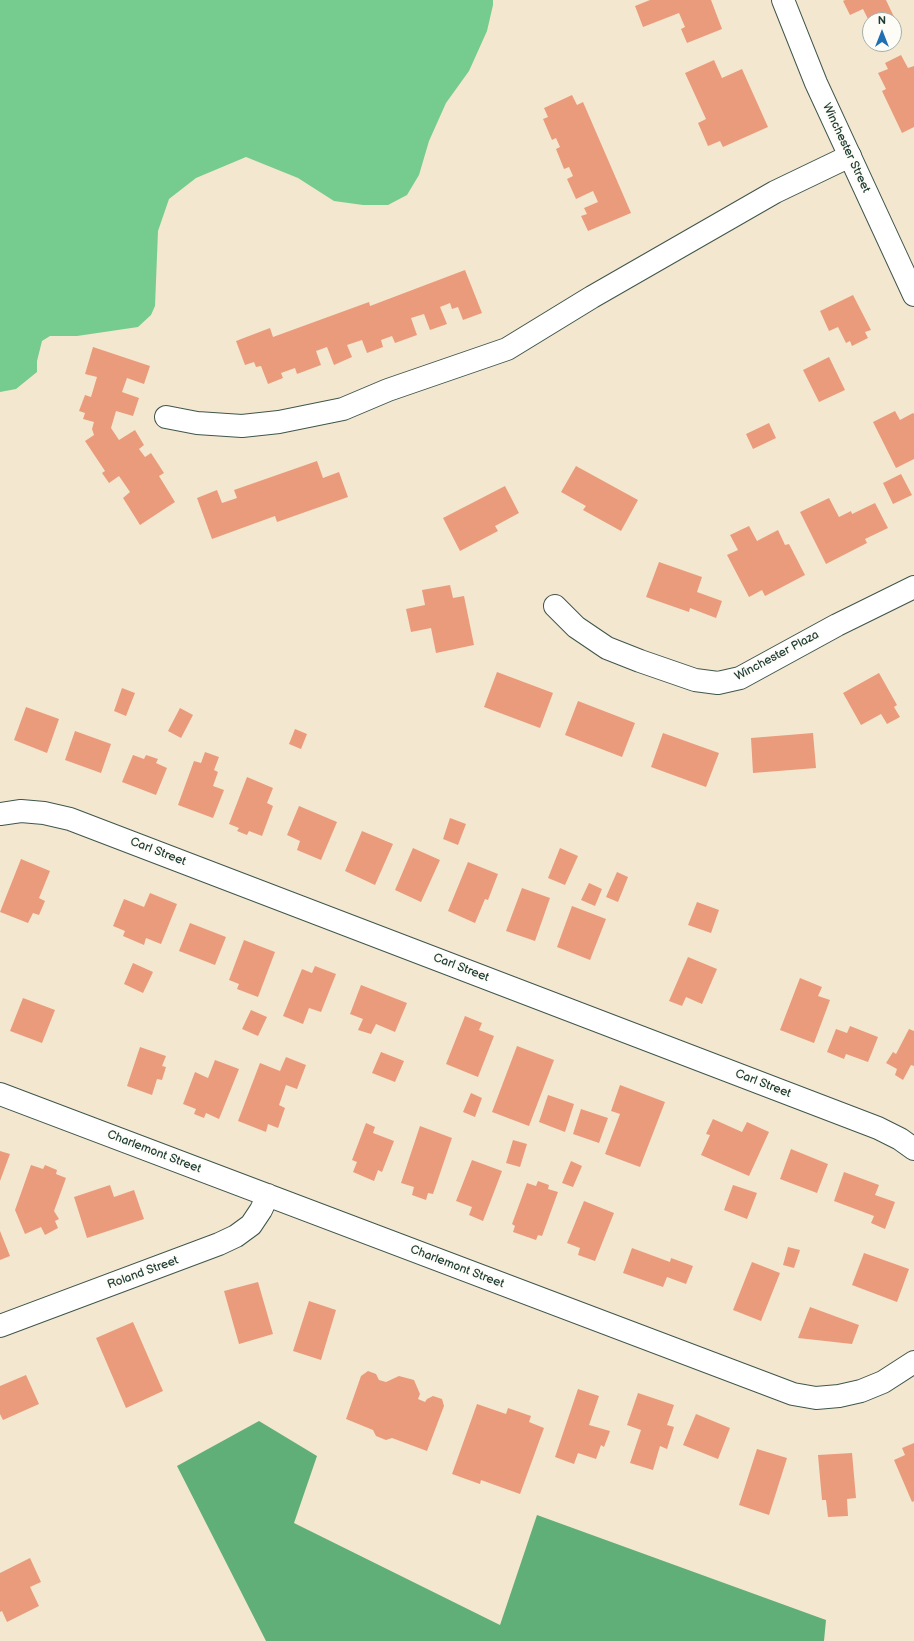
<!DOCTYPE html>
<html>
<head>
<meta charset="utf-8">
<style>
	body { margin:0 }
	#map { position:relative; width:914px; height:1641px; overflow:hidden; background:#f4e7d0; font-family:"Balsamiq Sans",sans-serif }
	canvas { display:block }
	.north { position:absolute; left:862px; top:12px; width:40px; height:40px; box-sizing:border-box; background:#fdfcf7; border:1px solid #a4b0a9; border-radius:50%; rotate:0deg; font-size:11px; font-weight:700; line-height:16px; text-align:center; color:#1f3d34 }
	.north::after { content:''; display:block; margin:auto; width:14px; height:18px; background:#1f6fb2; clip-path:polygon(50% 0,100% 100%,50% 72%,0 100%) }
</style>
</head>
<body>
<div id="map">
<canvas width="914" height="1641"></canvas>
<div class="north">N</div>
</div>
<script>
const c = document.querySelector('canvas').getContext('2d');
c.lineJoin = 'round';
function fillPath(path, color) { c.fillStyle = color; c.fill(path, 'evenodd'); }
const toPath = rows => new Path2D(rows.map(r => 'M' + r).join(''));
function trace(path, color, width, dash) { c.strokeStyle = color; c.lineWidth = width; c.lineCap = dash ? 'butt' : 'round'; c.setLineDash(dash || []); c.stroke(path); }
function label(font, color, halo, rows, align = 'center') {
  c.font = font + ' "Balsamiq Sans",sans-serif'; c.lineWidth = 3.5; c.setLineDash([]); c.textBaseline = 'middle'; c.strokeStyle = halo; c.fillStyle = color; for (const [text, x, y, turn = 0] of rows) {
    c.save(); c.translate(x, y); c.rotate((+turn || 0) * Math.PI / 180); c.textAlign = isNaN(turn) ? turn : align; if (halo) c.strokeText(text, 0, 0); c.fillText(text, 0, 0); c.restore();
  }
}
fillPath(toPath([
	[0,0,493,0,493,5,487,31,469,71,446,103,429,141,419,175,407,195,388,205,363,205,334,201,298,178,246,157,196,178,169,199,158,231,155,306,151,315,138,327,77,336,50,336,42,341,37,361,37,372,16,389,0,392]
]), '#76cb8e');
fillPath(toPath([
	[259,1421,317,1456,294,1523,500,1625,537,1515,826,1620,824,1641,266,1641,177,1466]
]), '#60af79');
fillPath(toPath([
	[650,0,711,0,722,29,687,43,681,29,685,27,679,13,643,27,635,6],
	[845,0,886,0,895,19,870,20,870,23,863,9,850,15,843,1],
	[901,55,908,68,914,66,914,127,902,133,882,91,886,89,878,73,888,69,885,63],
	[714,60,722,78,742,69,768,127,723,147,720,141,708,146,698,123,706,119,685,73],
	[572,95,577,105,583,102,631,213,588,231,581,216,587,214,584,208,598,202,593,191,576,199,567,179,573,176,569,167,564,169,556,149,560,147,556,138,552,140,543,119,548,117,544,108],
	[465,270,482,313,463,320,458,307,452,309,450,303,440,307,447,324,430,330,424,314,411,318,417,335,395,343,392,336,381,340,383,347,367,353,362,340,347,345,352,357,334,365,327,347,316,351,321,365,297,374,295,368,281,373,283,378,268,384,261,366,256,367,254,362,245,365,236,341,270,328,273,337,369,302,370,306],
	[853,295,871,330,865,332,868,338,852,346,850,341,846,343,838,327,829,331,820,311],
	[93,347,150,366,144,384,127,378,122,392,139,398,133,416,116,411,111,428,119,440,135,430,144,445,139,449,145,457,151,453,164,473,159,476,175,502,140,525,123,498,130,492,119,476,109,483,102,473,105,471,85,441,94,435,92,429,94,422,83,419,85,413,79,411,85,395,91,397,97,377,85,374],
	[829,357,845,390,819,402,803,370],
	[895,411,900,420,913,413,914,414,914,459,896,468,873,422],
	[769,423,776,438,753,449,746,434],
	[317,461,323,478,339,472,348,497,277,522,275,516,212,539,197,498,217,490,222,503,237,498,234,490],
	[576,466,638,500,621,531,583,510,586,506,561,492],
	[901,474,912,495,893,504,883,483],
	[505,486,519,513,495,526,498,531,460,551,443,518],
	[829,498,839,517,851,511,852,514,875,503,888,528,865,539,867,543,826,564,800,512],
	[749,526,757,541,778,530,785,545,789,544,805,575,765,596,762,590,749,597,727,555,738,550,730,535],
	[659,562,702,577,697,592,722,601,716,618,690,608,689,612,646,597],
	[450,585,453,598,464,596,474,645,436,653,431,628,411,632,406,609,425,605,422,590],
	[497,672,553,693,540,728,484,707],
	[879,673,897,705,894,707,900,717,887,724,881,714,861,725,843,693],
	[122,688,135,693,126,716,114,711],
	[578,701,635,723,622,757,565,735],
	[26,707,59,719,47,753,14,740],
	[180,708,193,715,181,738,168,731],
	[295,729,307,734,301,749,289,744],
	[75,731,111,744,101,773,65,760],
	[663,733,719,753,706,787,651,767],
	[813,733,816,768,753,773,751,738],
	[205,752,219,757,214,770,218,772,213,786,224,790,213,818,178,805,194,761,201,763],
	[133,755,144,759,146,755,158,759,156,763,167,768,156,795,122,782],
	[247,777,273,788,267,803,273,806,262,836,249,831,247,835,237,831,239,828,229,824],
	[299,806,337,822,321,860,297,850,300,841,287,835],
	[450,818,466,824,458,845,443,839],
	[362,831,393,844,375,885,345,871],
	[413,848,440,860,421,902,395,890],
	[560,848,578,856,565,885,548,878],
	[21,859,50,871,39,898,45,901,39,915,33,913,28,923,0,912],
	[468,862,498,874,488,900,485,899,475,923,448,911],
	[617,872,628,877,618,902,606,897],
	[589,883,602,889,595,906,581,900],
	[522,888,550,898,535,941,506,931],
	[150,893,177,904,161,944,146,938,144,945,123,936,125,931,113,926,124,899,144,907],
	[697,902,719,910,711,933,688,925],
	[572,906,606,919,590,960,557,947],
	[190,923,226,937,215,965,179,951],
	[244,940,275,952,258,997,237,989,239,984,229,980],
	[688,957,717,969,702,1004,686,997,682,1006,669,1001],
	[133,963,153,972,143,993,124,984],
	[315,966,336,974,321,1012,309,1008,303,1024,283,1016,302,969,312,973],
	[800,978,822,987,818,996,830,1000,814,1043,780,1030],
	[361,985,407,1003,395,1032,376,1024,371,1034,358,1030,363,1019,350,1014],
	[23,998,55,1010,42,1043,10,1031],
	[251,1010,267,1017,258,1036,242,1029],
	[465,1016,482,1023,479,1030,494,1036,478,1077,446,1064],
	[850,1026,878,1037,868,1062,846,1054,844,1059,827,1052,836,1029,847,1033],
	[909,1029,914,1031,914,1066,911,1065,903,1080,895,1075,897,1069,886,1063,893,1052,896,1054],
	[517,1046,554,1060,529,1126,492,1112],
	[140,1047,166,1056,162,1066,166,1067,162,1080,157,1079,152,1095,127,1086],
	[381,1052,404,1061,395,1082,372,1073],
	[286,1057,306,1065,297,1089,286,1085,279,1105,285,1108,278,1128,268,1124,266,1132,238,1121,260,1063,280,1071],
	[215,1060,239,1069,219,1119,206,1113,204,1118,194,1114,196,1109,183,1104,195,1072,208,1078],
	[620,1085,665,1102,640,1167,605,1154,620,1114,611,1111],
	[471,1093,482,1098,475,1117,463,1112],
	[548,1095,574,1104,565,1132,539,1122],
	[581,1109,608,1118,599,1143,573,1134],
	[713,1119,742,1132,747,1122,769,1132,749,1176,701,1155,710,1135,706,1134],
	[366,1123,375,1127,373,1133,394,1141,382,1172,378,1170,374,1181,353,1172,357,1162,352,1160],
	[420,1126,452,1138,433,1194,428,1193,426,1200,412,1195,414,1187,401,1183],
	[513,1140,527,1144,520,1167,506,1163],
	[791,1149,828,1164,817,1193,780,1179],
	[0,1151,10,1154,0,1181],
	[472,1160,502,1171,483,1221,469,1215,472,1207,456,1201],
	[571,1161,582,1166,573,1187,562,1183],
	[31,1165,43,1169,45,1165,57,1170,56,1174,66,1178,54,1211,59,1219,55,1221,58,1228,45,1235,41,1227,25,1234,15,1210],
	[844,1172,879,1185,875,1195,895,1202,885,1229,871,1223,874,1216,834,1201],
	[538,1181,549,1185,548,1189,558,1192,542,1236,538,1235,536,1240,513,1232,515,1226,512,1224,527,1183,536,1186],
	[110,1185,114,1197,134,1190,144,1219,87,1238,74,1197],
	[733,1185,757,1193,747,1219,724,1210],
	[584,1201,614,1213,595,1261,578,1255,580,1248,567,1243],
	[0,1231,10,1256,0,1260],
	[788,1247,800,1250,794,1268,783,1265],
	[632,1248,670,1262,671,1258,693,1266,686,1284,667,1277,663,1287,623,1273],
	[864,1253,909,1269,897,1302,852,1285],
	[752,1262,780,1273,761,1321,733,1310],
	[258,1282,273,1334,239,1344,224,1291],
	[309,1301,336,1310,321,1360,293,1351],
	[810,1307,859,1325,852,1344,798,1338],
	[133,1322,163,1391,126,1408,96,1338],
	[368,1371,376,1374,379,1380,386,1382,399,1376,414,1380,420,1394,418,1399,425,1402,427,1399,433,1396,442,1399,444,1406,427,1451,392,1438,386,1440,376,1436,373,1430,346,1419,361,1376],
	[26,1375,39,1404,3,1420,0,1414,0,1386],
	[578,1389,599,1396,589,1425,610,1431,604,1447,601,1445,596,1459,578,1453,574,1464,555,1457],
	[638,1393,674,1405,667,1425,674,1427,667,1449,660,1446,653,1470,630,1463,641,1430,627,1425],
	[477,1404,506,1414,508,1408,531,1416,529,1422,544,1428,520,1494,481,1480,480,1484,452,1474],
	[696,1414,730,1428,718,1459,683,1445],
	[914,1443,914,1501,912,1502,894,1460,905,1455,902,1448],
	[757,1449,787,1458,769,1515,739,1505],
	[852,1453,856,1498,847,1499,848,1516,828,1517,826,1500,822,1500,818,1455],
	[30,1558,41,1582,30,1587,39,1606,7,1622,2,1611,0,1612,0,1573]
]), '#ea9b7b');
const minor = toPath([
	[166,417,197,423,242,426,279,422,343,409,388,390,507,349,592,297,775,192,850,156],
	[555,606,576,627,607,648,640,661,695,680,718,683,740,678,837,625,914,587],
	[0,814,21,811,44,813,70,819,878,1128,900,1139,914,1149],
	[0,1094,793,1394,816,1398,839,1396,861,1391,883,1382,914,1362],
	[0,1326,219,1244,236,1236,251,1225,261,1210,268,1195]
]);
const tertiary = toPath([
	[783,0,816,83,914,295]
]);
trace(minor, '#3f564b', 24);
trace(tertiary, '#3f564b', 24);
trace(minor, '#fff', 22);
trace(tertiary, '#fff', 22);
label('12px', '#1f3d34', '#fdfcf7', [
	["Winchester Street",846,148,65],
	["Winchester Plaza",777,656,-28],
	["Carl Street",158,852,21],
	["Carl Street",461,968,21],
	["Carl Street",763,1084,21],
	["Charlemont Street",154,1152,21],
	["Charlemont Street",457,1267,21],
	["Roland Street",143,1273,-20]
]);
</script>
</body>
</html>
